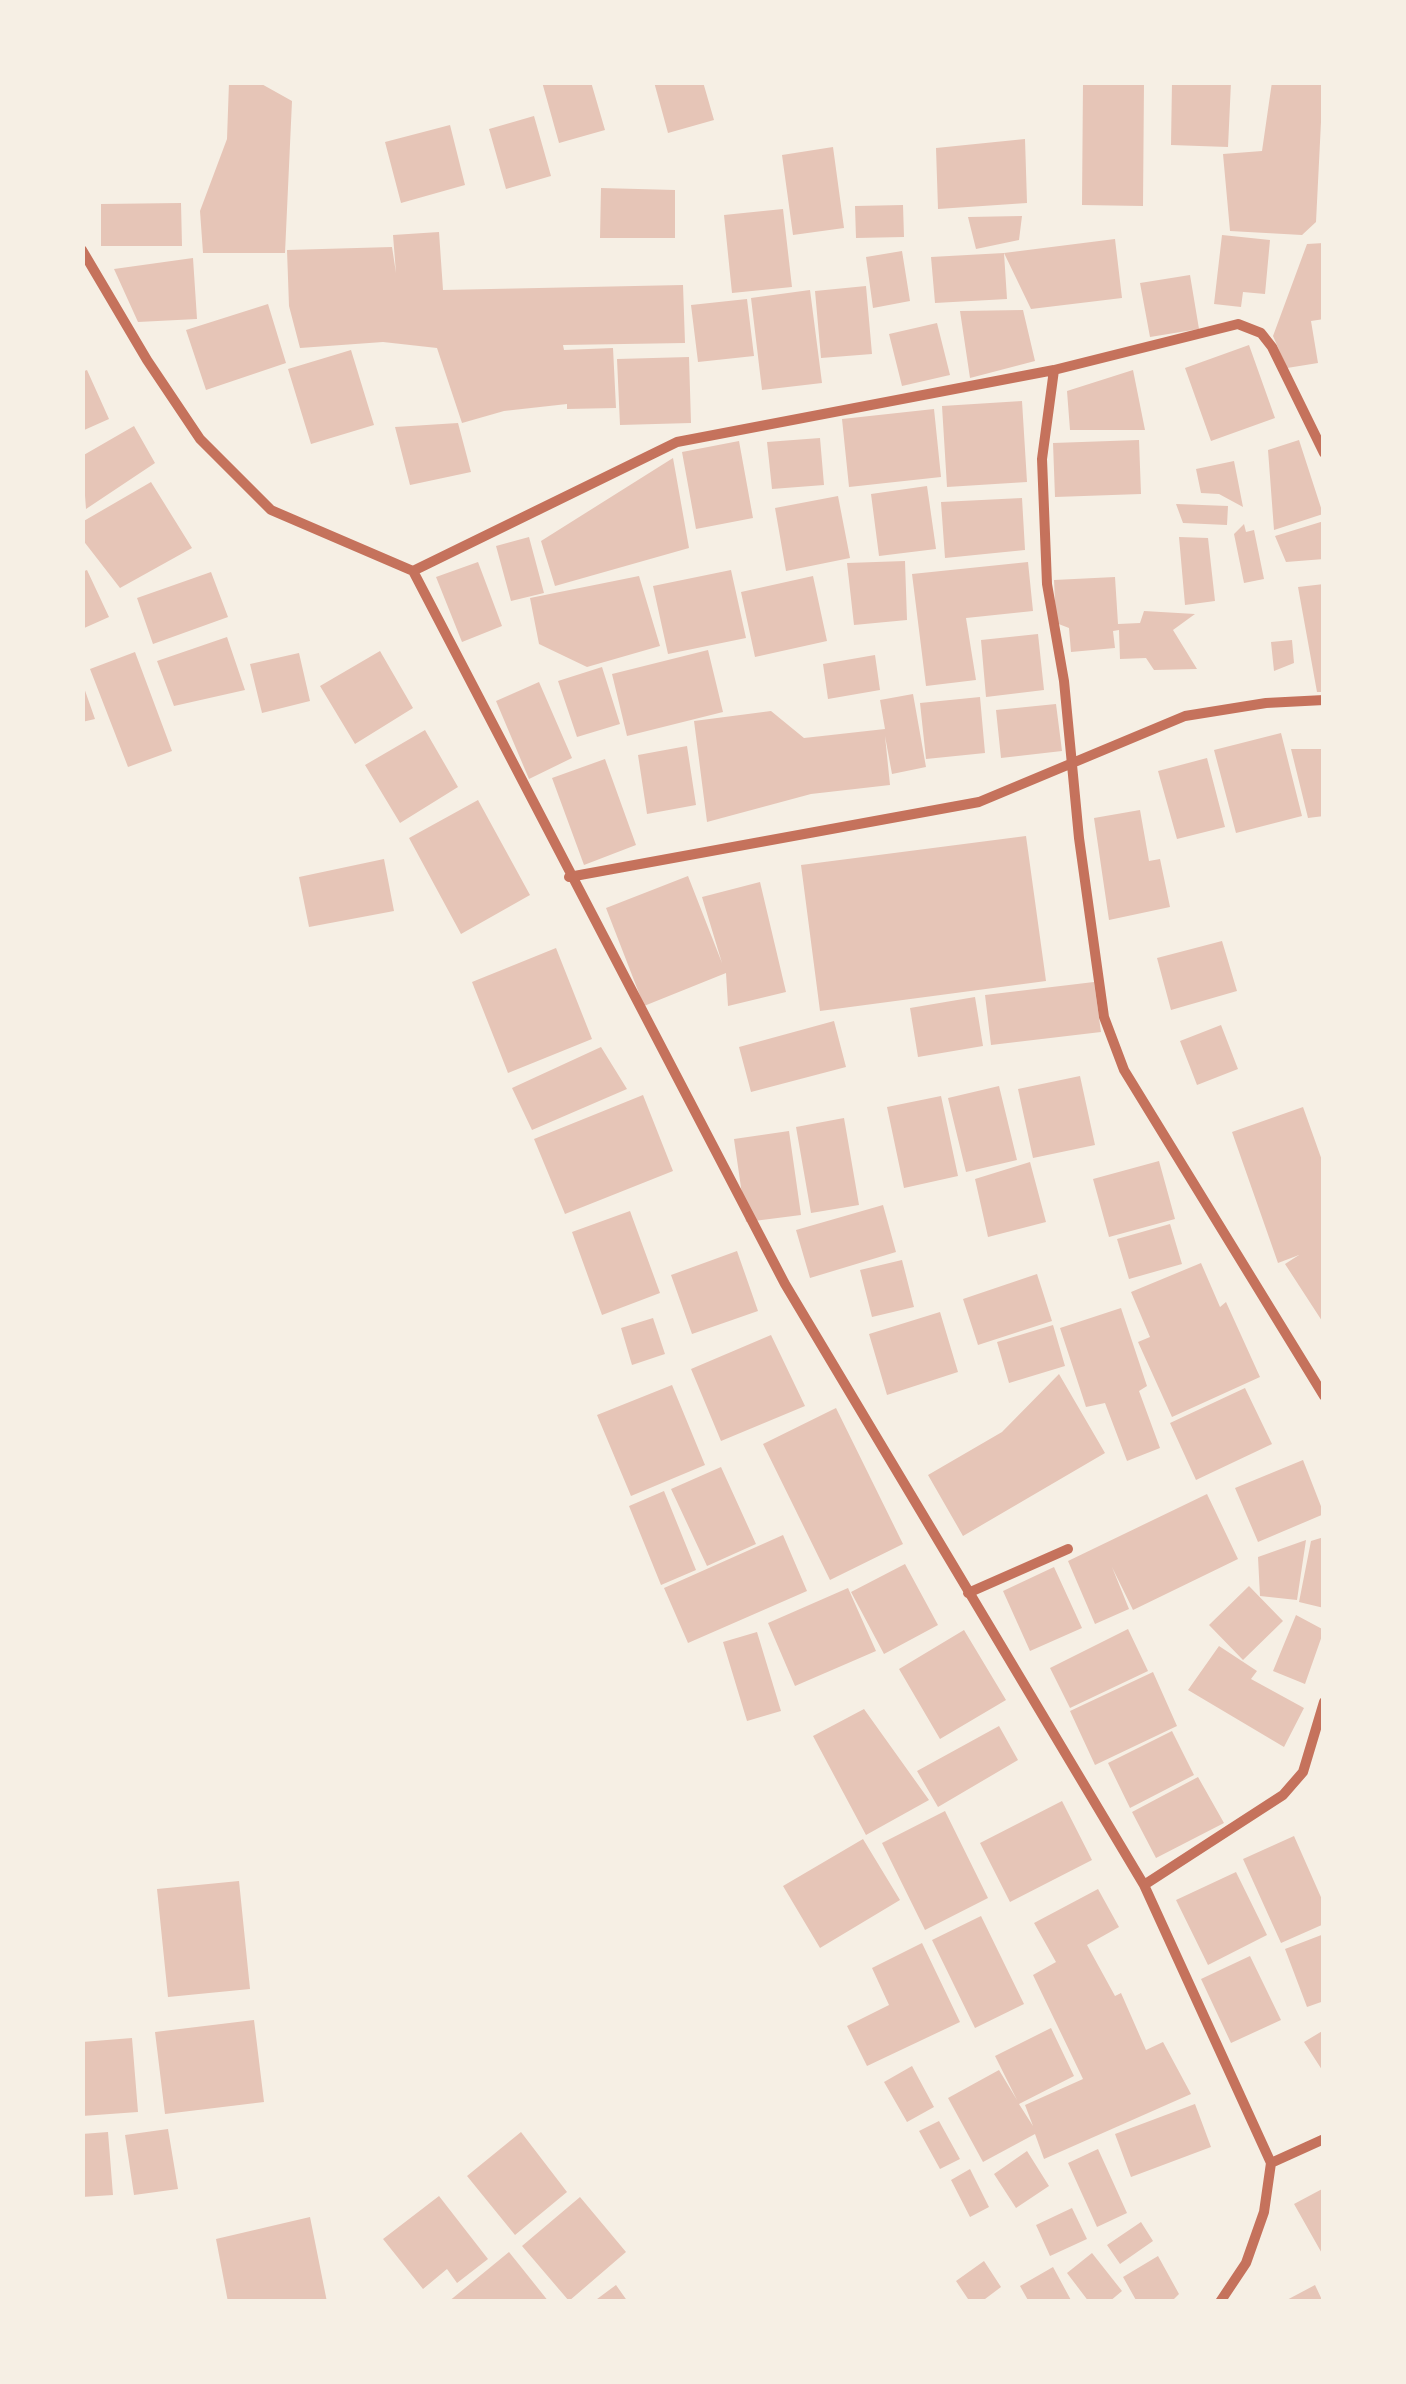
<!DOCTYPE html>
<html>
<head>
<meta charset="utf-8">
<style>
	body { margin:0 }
	#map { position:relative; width:1406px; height:2384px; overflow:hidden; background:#f6efe4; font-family:Quicksand,sans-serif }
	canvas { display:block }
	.frame { position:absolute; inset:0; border:85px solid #f6efe4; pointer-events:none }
</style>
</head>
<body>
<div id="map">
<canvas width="1406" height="2384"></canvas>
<div class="frame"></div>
</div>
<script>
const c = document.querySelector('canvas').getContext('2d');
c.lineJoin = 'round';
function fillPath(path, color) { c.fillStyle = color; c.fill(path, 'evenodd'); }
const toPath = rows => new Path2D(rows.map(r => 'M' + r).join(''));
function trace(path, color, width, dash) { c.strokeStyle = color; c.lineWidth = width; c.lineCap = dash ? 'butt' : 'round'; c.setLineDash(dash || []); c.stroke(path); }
fillPath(toPath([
	[229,82,258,82,292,101,285,253,203,253,200,211,227,139],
	[542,82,591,82,605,130,559,143],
	[654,82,703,82,714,120,668,133],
	[1083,82,1144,82,1143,206,1082,205],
	[1172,82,1231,82,1228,147,1171,145],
	[1272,82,1323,82,1316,222,1302,235,1230,231,1223,154,1262,151],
	[534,116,551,176,506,189,489,129],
	[450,125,465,185,401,203,385,142],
	[1025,139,1027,203,938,209,936,148],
	[833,147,844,228,793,235,782,155],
	[601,188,675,190,675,238,600,238],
	[181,203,182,246,101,246,101,204],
	[903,205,904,237,856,238,855,206],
	[783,209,792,287,732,293,724,215],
	[1022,216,1019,240,976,249,968,217],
	[439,232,443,290,683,285,685,343,563,345,564,350,613,348,616,408,567,409,567,404,504,411,462,423,437,348,383,342,300,348,289,306,287,250,392,247,396,273,393,235],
	[1222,235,1270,240,1265,294,1243,292,1241,307,1214,304],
	[1115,239,1122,298,1031,309,1004,253],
	[1324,243,1324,319,1311,321,1318,363,1287,368,1273,336,1307,244],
	[902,251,910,301,873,308,866,257],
	[1004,253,1007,299,935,303,931,257],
	[193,258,197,319,138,322,114,269],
	[1190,275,1199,329,1150,337,1140,283],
	[866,286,872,354,821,358,815,291],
	[810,290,822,383,762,390,751,298],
	[747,299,754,356,698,362,691,305],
	[268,304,286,363,206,390,186,330],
	[1023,310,1035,361,970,378,960,311],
	[937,323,950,375,902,386,889,334],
	[1249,345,1275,418,1211,441,1185,368],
	[351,350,374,425,311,444,288,369],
	[689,357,691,423,620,425,617,359],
	[87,370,109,419,82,431,82,372],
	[1133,370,1145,430,1070,430,1067,391],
	[1022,401,1027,482,947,487,942,406],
	[934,409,941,477,849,487,842,419],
	[458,423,471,472,410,485,395,427],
	[134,426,155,463,86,509,82,456],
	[820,438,824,485,772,489,767,442],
	[1139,440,1141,494,1055,497,1053,443],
	[1299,440,1323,514,1274,530,1268,450],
	[739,441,753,518,696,529,682,452],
	[673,458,689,548,555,586,541,541],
	[1234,461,1243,507,1219,494,1201,493,1196,469],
	[151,482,192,548,120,588,82,539,82,522],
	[927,486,936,549,879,556,871,494],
	[838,496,850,558,786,571,775,508],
	[1022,498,1025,550,945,558,941,502],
	[1176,504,1228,506,1227,525,1183,523],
	[1324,521,1324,559,1286,562,1275,536],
	[1244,524,1246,532,1254,530,1264,579,1244,583,1234,534],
	[529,537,544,593,511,601,496,546],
	[1179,537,1208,538,1215,601,1185,605],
	[905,561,907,620,854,625,847,563],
	[478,562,502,626,462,642,436,577],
	[1028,562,1033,611,966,618,976,680,926,686,912,574],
	[87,570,109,617,82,629,82,572],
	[731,570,746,638,668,654,653,586],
	[211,572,228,617,153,644,137,598],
	[639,576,660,646,587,667,539,644,530,598],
	[813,576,827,641,755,657,741,592],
	[1115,577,1118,624,1140,623,1144,611,1195,614,1173,630,1197,669,1154,670,1146,658,1120,659,1119,630,1113,631,1115,648,1071,652,1069,628,1056,623,1054,580],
	[1324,584,1324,692,1317,692,1298,587],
	[1038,634,1044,690,986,697,981,640],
	[227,637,245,690,174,706,157,661],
	[1292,640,1294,663,1274,671,1271,642],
	[708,650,723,712,627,736,612,674],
	[380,651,413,708,355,744,320,686],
	[135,652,172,751,128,767,90,669],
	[299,653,310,701,262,713,250,664],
	[875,655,880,690,828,699,823,664],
	[602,667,620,724,577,737,558,681],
	[82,682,95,719,82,722],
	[539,682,572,758,529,779,496,701],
	[913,694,926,767,892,774,885,736,890,785,811,794,707,822,694,721,771,711,804,738,885,729,880,700],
	[980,697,985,753,926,759,920,703],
	[1056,704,1062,751,1001,758,996,710],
	[425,730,458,787,400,823,365,765],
	[1281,733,1302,816,1236,833,1214,750],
	[687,746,696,805,647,814,638,755],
	[1291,749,1324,749,1324,816,1308,818],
	[1207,758,1225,827,1177,839,1158,771],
	[605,759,636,845,584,865,552,778],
	[478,800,530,895,461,934,409,838],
	[1140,810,1149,861,1160,859,1170,907,1109,920,1094,818],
	[1026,836,1046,981,820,1011,801,865],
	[384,859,394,911,309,927,299,877],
	[688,876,722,963,702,897,760,882,786,992,728,1006,726,973,644,1006,606,908],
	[1222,941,1237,991,1171,1010,1157,958],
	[556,948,592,1039,508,1073,472,982],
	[1094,982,1101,1032,991,1045,985,995],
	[975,997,983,1046,918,1057,910,1008],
	[834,1021,846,1067,751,1092,739,1047],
	[1221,1025,1238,1069,1197,1085,1180,1041],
	[601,1047,627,1089,532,1130,512,1088],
	[1080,1076,1095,1145,1033,1158,1018,1089],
	[999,1086,1017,1160,966,1172,948,1098],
	[643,1095,673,1171,565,1214,534,1139],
	[941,1096,958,1176,904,1188,887,1107],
	[1303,1107,1324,1166,1324,1324,1285,1264,1299,1255,1278,1263,1232,1132],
	[844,1118,859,1205,811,1213,796,1127],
	[789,1131,801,1215,746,1222,734,1139],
	[1159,1161,1175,1219,1109,1237,1093,1179],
	[1030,1162,1046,1222,988,1237,975,1179],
	[883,1205,896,1252,810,1278,796,1230],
	[630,1211,660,1293,602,1315,572,1232],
	[1170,1224,1182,1264,1129,1279,1117,1239],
	[737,1251,758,1311,692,1334,671,1275],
	[902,1260,914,1307,872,1317,860,1270],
	[1201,1263,1220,1307,1226,1302,1260,1377,1172,1417,1138,1342,1150,1337,1131,1292],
	[1037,1274,1052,1321,978,1345,963,1299],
	[1121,1308,1147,1386,1139,1391,1160,1448,1127,1461,1105,1403,1086,1407,1060,1328],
	[940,1312,958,1372,887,1395,869,1334],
	[653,1318,665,1354,632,1365,621,1328],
	[1053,1325,1065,1366,1009,1383,997,1342],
	[771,1335,805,1406,721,1441,691,1369],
	[1059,1374,1105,1453,963,1536,928,1475,1002,1432],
	[672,1385,705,1465,631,1496,597,1415],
	[1245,1388,1272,1444,1196,1480,1170,1423],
	[836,1408,903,1544,830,1580,763,1444],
	[1303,1460,1324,1514,1258,1542,1235,1488],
	[721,1467,756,1544,707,1566,671,1489],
	[664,1491,696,1570,661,1585,629,1506],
	[1207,1494,1238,1559,1133,1610,1112,1567,1129,1609,1095,1624,1068,1561],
	[783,1535,807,1591,688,1643,664,1588],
	[1324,1537,1324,1608,1299,1602,1311,1541],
	[1306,1540,1297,1600,1260,1596,1258,1557],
	[905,1564,938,1625,884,1654,851,1592],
	[1054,1567,1082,1628,1030,1651,1003,1591],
	[1249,1586,1283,1621,1243,1660,1209,1625],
	[848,1588,876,1651,795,1686,768,1623],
	[1296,1615,1324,1630,1305,1684,1273,1671],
	[1128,1629,1148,1671,1070,1708,1050,1668],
	[964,1630,1006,1700,940,1739,899,1669],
	[757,1632,781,1711,747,1721,723,1642],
	[1219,1646,1257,1671,1251,1679,1304,1708,1284,1747,1188,1690],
	[1153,1672,1177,1726,1095,1765,1070,1711],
	[864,1709,929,1800,866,1835,813,1736],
	[999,1726,1018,1760,938,1807,917,1771],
	[1172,1731,1194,1775,1130,1808,1108,1763],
	[1198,1777,1224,1823,1156,1858,1132,1812],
	[1062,1801,1092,1860,1010,1902,980,1843],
	[945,1811,988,1898,925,1930,882,1843],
	[1294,1836,1324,1904,1324,1924,1281,1943,1243,1859],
	[863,1839,900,1900,820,1948,783,1886],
	[1236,1872,1267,1935,1208,1965,1176,1900],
	[239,1881,250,1989,168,1997,157,1889],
	[1098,1889,1119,1927,1087,1945,1115,1996,1121,1993,1146,2050,1163,2042,1191,2094,1044,2159,1035,2134,983,2162,948,2098,999,2070,1017,2100,995,2056,1051,2028,1074,2076,1019,2104,1033,2126,1025,2105,1083,2079,1033,1975,1056,1962,1034,1923],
	[981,1916,1024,2004,975,2028,932,1940],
	[1324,1934,1324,2001,1307,2007,1285,1949],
	[922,1943,960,2022,867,2066,847,2026,889,2005,872,1968],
	[1250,1956,1281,2020,1231,2043,1201,1979],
	[254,2020,264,2102,165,2114,155,2032],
	[1324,2030,1324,2073,1304,2042],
	[132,2038,138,2112,82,2116,82,2042],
	[912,2066,934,2107,907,2122,884,2082],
	[1195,2104,1211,2147,1131,2177,1115,2134],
	[939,2121,960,2159,940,2169,919,2131],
	[168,2129,178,2189,134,2195,125,2135],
	[108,2132,113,2195,82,2197,82,2134],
	[521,2132,567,2192,515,2235,467,2176],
	[1098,2149,1127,2213,1097,2227,1068,2163],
	[1027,2151,1049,2186,1016,2208,994,2174],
	[970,2169,989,2207,970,2217,951,2180],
	[1324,2188,1324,2257,1294,2204],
	[439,2196,488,2259,457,2283,447,2269,423,2289,383,2239],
	[580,2197,626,2252,569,2301,522,2246],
	[1072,2208,1087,2239,1050,2256,1036,2225],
	[310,2217,327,2302,228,2302,216,2239],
	[1141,2222,1153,2241,1120,2264,1107,2245],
	[509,2252,549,2302,448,2302],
	[1092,2253,1122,2291,1109,2302,1089,2302,1067,2273],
	[1158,2256,1179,2294,1171,2302,1137,2302,1123,2277],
	[984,2261,1001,2287,981,2302,970,2302,956,2281],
	[1053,2267,1072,2302,1029,2302,1020,2286],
	[616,2285,628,2302,593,2302],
	[1315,2285,1323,2302,1283,2302]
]), '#e6c5b7');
trace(toPath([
	[82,250,147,360,200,439,271,510,413,571,785,1284,1144,1885,1271,2163,1264,2212,1246,2263,1220,2302],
	[1054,370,1042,459,1047,584,1064,681,1079,838,1104,1017,1124,1070,1324,1396],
	[413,571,677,442,1054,370,1238,324,1261,333,1272,347,1324,453],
	[569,877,979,802,1185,716,1266,703,1324,700],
	[968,1593,1068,1549],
	[1144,1885,1283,1795,1303,1772,1324,1702],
	[1271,2163,1324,2139]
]), '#c5725c', 10);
</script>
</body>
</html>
